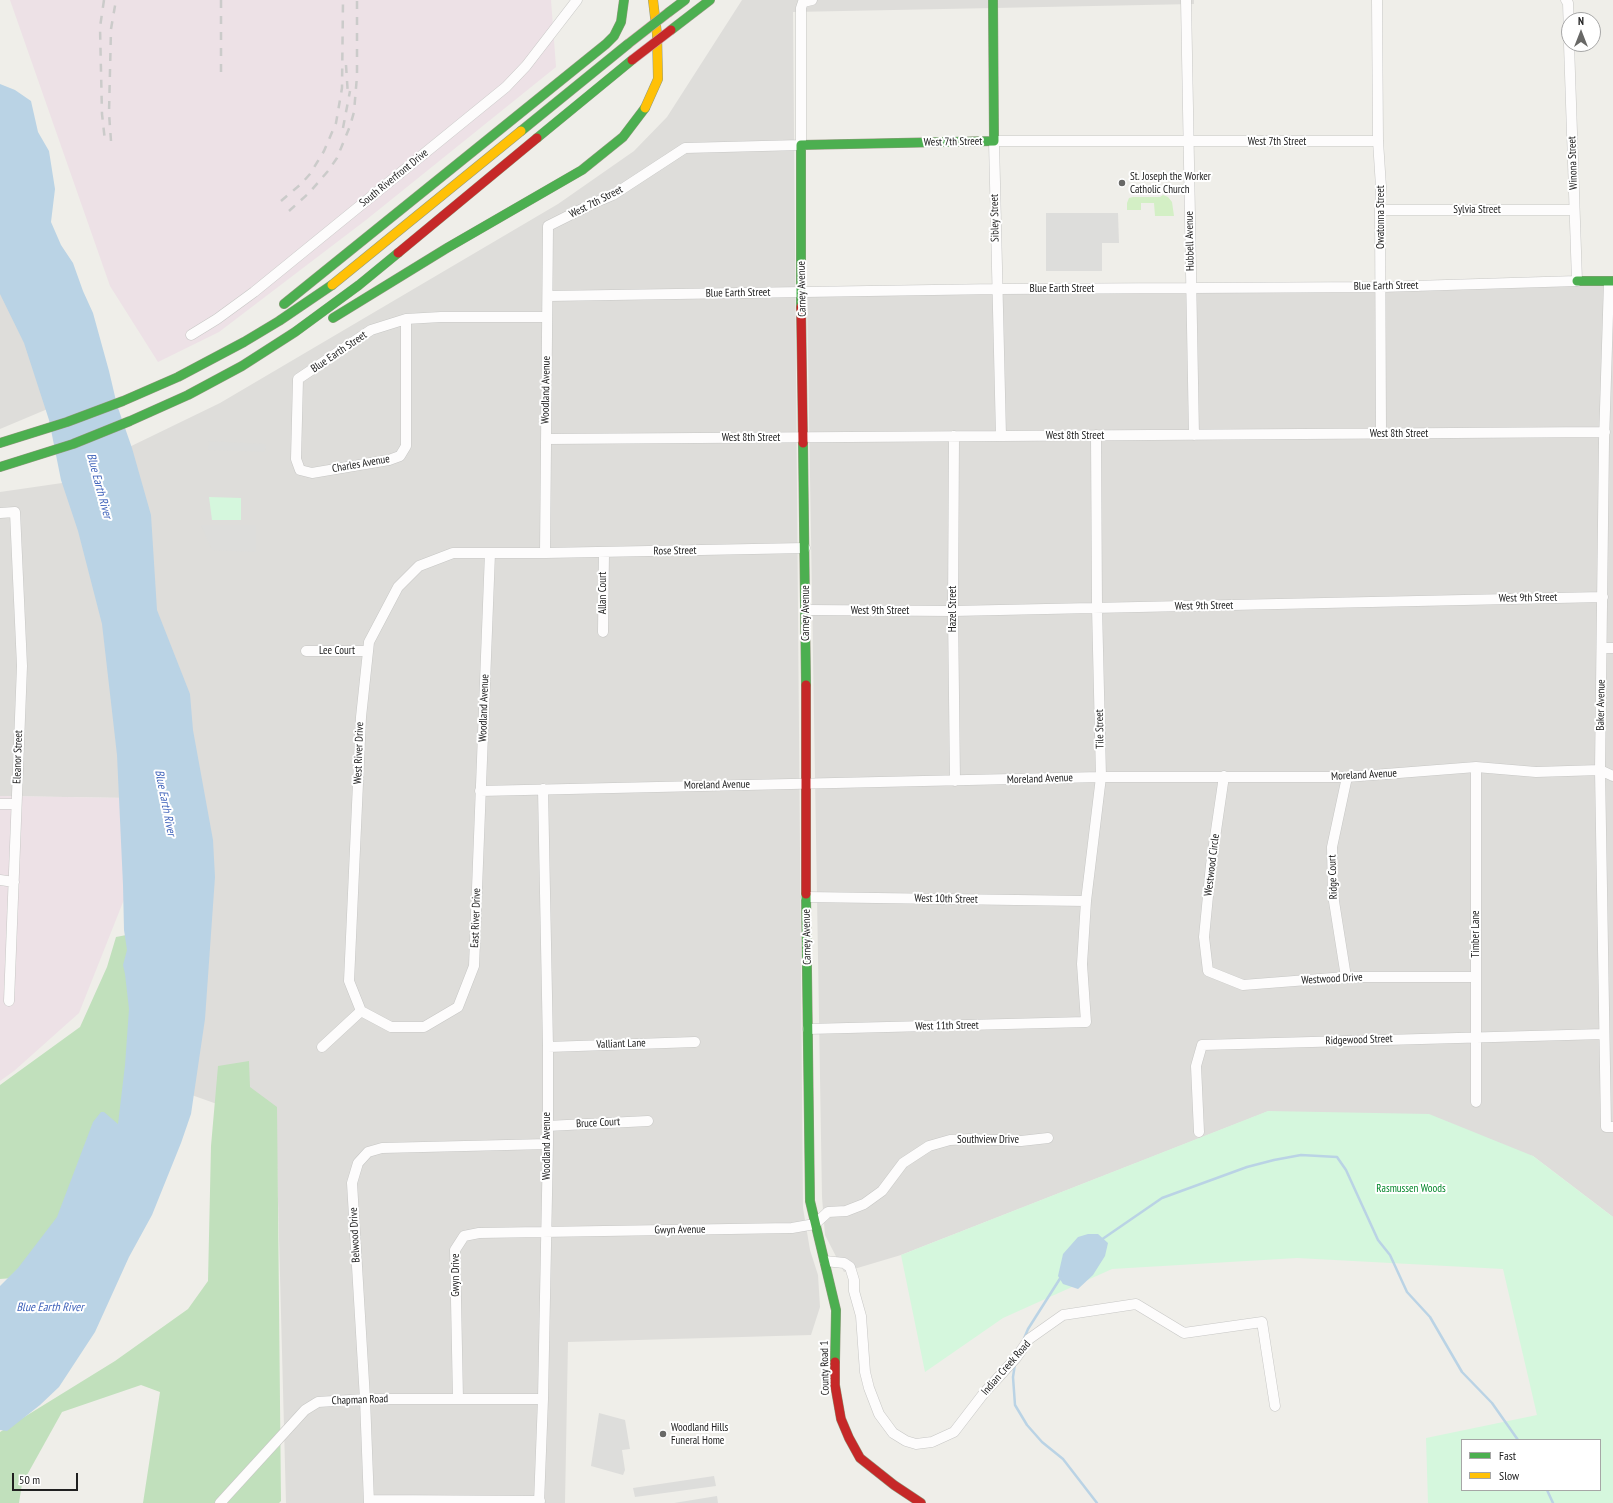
<!DOCTYPE html>
<html>
<head>
<meta charset="utf-8">
<style>
	body { margin:0 }
	#map { position:relative; width:1613px; height:1503px; overflow:hidden; background:#efeee9; font-family:"PT Sans Narrow",sans-serif }
	canvas { display:block }
	.legend { position:absolute; left:1461px; top:1439px; width:140px; height:52px; box-sizing:border-box; background:#fff; border:1px solid #a6a6a6; margin:0; padding:5px 7px; list-style:none; font-size:12px; color:#202020 }
	.legend li { display:flex; align-items:center; gap:8px; height:20px }
	.legend b { width:20px; border:1px solid #a6a6a6 }
	.north { position:absolute; left:1561px; top:12px; width:40px; height:40px; box-sizing:border-box; background:#fff; border:1px solid #a6a6a6; border-radius:50%; rotate:0deg; font-size:11px; font-weight:700; line-height:16px; text-align:center; color:#202020 }
	.north::after { content:''; display:block; margin:auto; width:14px; height:18px; background:#686866; clip-path:polygon(50% 0,100% 100%,50% 72%,0 100%) }
	.scale { position:absolute; left:12px; top:1473px; width:66px; height:18px; box-sizing:border-box; border:2px solid #202020; border-top:0; padding-left:5px; font-size:12px; line-height:14px; white-space:nowrap; color:#202020; -webkit-text-stroke:3px #fff; paint-order:stroke }
</style>
</head>
<body>
<div id="map">
<canvas width="1613" height="1503"></canvas>
<ul class="legend">
<li><b style="height:5px;background:#4caf50"></b>Fast</li>
<li><b style="height:5px;background:#ffc107"></b>Slow</li>
</ul>
<div class="north">N</div>
<div class="scale">50 m</div>
</div>
<script>
const c = document.querySelector('canvas').getContext('2d');
c.lineJoin = 'round';
function fillPath(path, color) { c.fillStyle = color; c.fill(path, 'evenodd'); }
const toPath = rows => new Path2D(rows.map(r => 'M' + r).join(''));
function trace(path, color, width, dash) { c.strokeStyle = color; c.lineWidth = width; c.lineCap = dash ? 'butt' : 'round'; c.setLineDash(dash || []); c.stroke(path); }
function label(font, color, halo, rows, align = 'center') {
  c.font = font + ' "PT Sans Narrow",sans-serif'; c.lineWidth = 4; c.setLineDash([]); c.textBaseline = 'middle'; c.strokeStyle = halo; c.fillStyle = color; for (const [text, x, y, turn = 0] of rows) {
    c.save(); c.translate(x, y); c.rotate((+turn || 0) * Math.PI / 180); c.textAlign = isNaN(turn) ? turn : align; if (halo) c.strokeText(text, 0, 0); c.fillText(text, 0, 0); c.restore();
  }
}
fillPath(toPath([
	[742,0,1194,0,1194,4,793,12,803,1208,810,1250,818,1275,820,1307,811,1335,568,1342,565,1503,286,1503,276,1125,186,1093,119,452,220,403,558,204,634,151,667,117],
	[0,248,57,405,0,429],
	[1613,284,1613,1217,1533,1156,1269,1111,901,1255,844,1272,825,1235,822,1197,807,296],
	[69,482,118,648,127,798,0,796,0,492]
]), '#deddda');
fillPath(toPath([
	[10,0,551,0,556,67,366,220,219,332,158,362,110,286],
	[0,796,127,798,129,887,79,1013,14,1071,0,1081]
]), '#ede1e6');
fillPath(toPath([
	[1163,195,1168,197,1172,202,1174,216,1155,216,1154,203,1141,203,1141,210,1127,210,1127,203,1129,198,1133,197,1160,197]
]), '#d3efc5');
fillPath(toPath([
	[142,932,141,1101,39,1276,0,1279,0,1085,80,1027,107,967,116,937],
	[249,1061,250,1087,277,1107,281,1501,279,1503,143,1503,160,1392,141,1385,62,1412,22,1484,19,1503,0,1503,0,1432,115,1361,188,1309,208,1281,211,1146,218,1066]
]), '#c1e0bc');
fillPath(toPath([
	[209,497,241,498,241,520,212,520],
	[1268,1111,1429,1114,1533,1156,1613,1217,1613,1503,1428,1503,1426,1438,1537,1415,1503,1269,1297,1258,1112,1269,1003,1318,925,1372,901,1255],
	[1462,1440,1600,1440,1600,1490,1462,1490]
]), '#d5f7dd');
fillPath(toPath([
	[1046,213,1118,213,1119,243,1102,243,1102,271,1046,271],
	[209,441,266,444,265,452,208,450],
	[201,525,256,525,256,552,212,550],
	[599,1413,625,1420,630,1449,622,1450,625,1470,623,1475,591,1466],
	[714,1476,716,1486,635,1497,633,1488],
	[717,1496,718,1503,674,1503]
]), '#dddddb');
fillPath(toPath([
	[0,84,15,90,31,101,38,132,49,151,55,189,51,222,61,245,73,263,83,291,93,313,109,371,117,405,132,448,151,515,157,610,190,694,193,730,213,840,215,877,205,1019,191,1114,181,1143,152,1215,129,1257,95,1332,59,1387,40,1405,7,1431,0,1430,0,1286,18,1268,57,1217,93,1122,101,1112,104,1112,118,1124,125,1065,129,1009,125,974,123,965,127,950,124,930,123,885,117,755,102,624,78,531,61,480,49,420,24,343,0,294],
	[1088,1234,1098,1234,1108,1243,1105,1256,1093,1275,1078,1289,1063,1284,1058,1276,1063,1254,1078,1237]
]), '#bad3e5');
trace(toPath([
	[1101,1240,1162,1198,1247,1167,1274,1160,1301,1155,1337,1157,1346,1170,1378,1240,1390,1255,1407,1292,1430,1317,1462,1372,1492,1403,1518,1440],
	[1023,1341,1028,1329,1061,1277],
	[1015,1364,1013,1377,1015,1405,1027,1425,1042,1442,1063,1459,1097,1503],
	[1547,1490,1553,1503]
]), '#bad3e5', 2.5);
const street = toPath([
	[1186,0,1194,435],
	[1377,0,1378,141,1381,187,1380,210,1381,434],
	[1566,0,1568,3,1569,34],
	[1380,210,1574,210],
	[1609,282,1604,441,1600,770,1606,1127,1613,1127],
	[548,296,997,289,1381,287,1577,281,1569,44],
	[406,319,406,446,400,456,389,460,312,473,300,470,296,459,298,379,371,330,406,319,441,317,547,317],
	[191,335,217,319,254,292,506,87,526,66,577,0],
	[954,436,953,611,955,781],
	[1001,436,994,141,1378,141],
	[546,439,1605,432],
	[0,513,15,512,22,666,9,1001],
	[490,553,474,966,458,1007,424,1027,391,1027,361,1011,349,981,361,717,369,642,398,587,419,566,453,553,545,553,805,548],
	[545,553,548,226,594,203,613,195,685,148,801,145,801,8,803,2,812,0],
	[806,610,953,611,1603,597],
	[603,632,604,553],
	[1602,648,1613,648],
	[306,651,368,651],
	[1224,776,1211,865,1204,937,1208,971,1243,985,1346,977,1476,977],
	[480,791,1101,777,1347,777,1476,767,1536,772,1600,770,1613,776],
	[0,804,16,804],
	[0,880,14,882],
	[806,897,1086,901],
	[1346,977,1333,895,1332,847,1347,777],
	[808,1029,1086,1022,1082,964,1086,901,1101,777,1097,607,1096,435],
	[322,1047,361,1011],
	[548,1047,695,1042],
	[1476,1102,1476,767],
	[547,1126,648,1121],
	[1199,1132,1196,1066,1202,1045,1604,1034],
	[825,1261,844,1263,850,1267,854,1280,854,1291,861,1316,865,1372,869,1388,879,1414,893,1433,906,1441,916,1444,932,1442,954,1432,984,1393,1016,1358,1029,1339,1063,1315,1136,1304,1184,1333,1262,1322,1275,1406],
	[458,1399,455,1250,464,1236,479,1233,792,1228,815,1224,828,1212,846,1211,864,1204,882,1191,903,1163,929,1146,950,1140,970,1139,1021,1141,1048,1138],
	[369,1500,540,1501],
	[220,1503,305,1410,318,1402,365,1399,543,1399],
	[369,1503,365,1399,352,1183,358,1163,368,1152,382,1148,548,1144],
	[539,1503,543,1399,548,1144,548,1047,543,789]
]);
const fast = toPath([
	[669,12,685,0],
	[671,30,710,0],
	[521,131,628,44],
	[537,138,632,60],
	[1577,281,1613,281],
	[284,304,606,44,614,36,621,22,624,0],
	[801,307,801,145,994,141,993,0],
	[333,318,447,248,582,170,623,137,645,108],
	[0,443,67,422,123,401,178,377,244,342,279,321,332,285],
	[803,443,806,685],
	[0,467,73,444,130,421,188,395,242,366,295,332,359,285,398,253],
	[806,894,810,1201,836,1310,835,1362]
]);
const slow = toPath([
	[645,108,658,79,657,34,653,0],
	[332,285,521,131]
]);
const jam = toPath([
	[398,253,537,138],
	[801,307,803,443],
	[806,685,806,894],
	[835,1362,835,1385,841,1419,849,1438,860,1458,894,1485,921,1503]
]);
trace(street, '#c7c7c5', 11);
trace(fast, '#939a7f', 10);
trace(slow, '#939a7f', 10);
trace(jam, '#939a7f', 10);
trace(street, '#fdfcfc', 10);
trace(fast, '#4caf50', 9);
trace(slow, '#ffc107', 9);
trace(jam, '#c62828', 9);
trace(toPath([
	[104,0,100,27,102,114,105,141],
	[221,0,221,79],
	[346,65,348,96],
	[343,128,350,91],
	[111,141,109,113,111,29,116,0],
	[281,201,301,184,310,174,324,151,336,123,342,88,343,0],
	[289,211,309,193,328,171,337,158,350,126,354,112,357,76,357,0]
]), '#cbcbca', 2.5, [8, 8]);
const fastBridge = toPath([
	[628,44,669,12]
]);
const jamBridge = toPath([
	[632,60,671,30]
]);
trace(fastBridge, '#c79ea1', 10, []);
trace(jamBridge, '#c79ea1', 10, []);
trace(fastBridge, '#4caf50', 9);
trace(jamBridge, '#c62828', 9);
for (const [x, y, r, color] of [
	[1122,183,4,"#686866"],
	[663,1434,4,"#686866"]
]) { const dot = new Path2D(); dot.arc(x, y, r, 0, 2 * Math.PI); c.fillStyle = color; c.fill(dot); trace(dot, '#fff', 1.5); }
label('11px', '#202020', '#fff', [
	["West 7th Street",953,142,-1],
	["West 7th Street",1277,142],
	["Winona Street",1573,163,-92],
	["South Riverfront Drive",394,178,-39],
	["West 7th Street",596,202,-27],
	["Sylvia Street",1477,210],
	["Owatonna Street",1381,217,-90],
	["Sibley Street",995,218,-91],
	["Hubbell Avenue",1190,241,-91],
	["Blue Earth Street",1386,286,-1],
	["Carney Avenue",802,289,-91],
	["Blue Earth Street",1062,289],
	["Blue Earth Street",738,293,-1],
	["Blue Earth Street",339,352,-34],
	["Woodland Avenue",546,390,-89],
	["West 8th Street",1399,434],
	["West 8th Street",1075,436],
	["West 8th Street",751,438],
	["Charles Avenue",361,464,-10],
	["Rose Street",675,551,-1],
	["Allan Court",603,593,-90],
	["West 9th Street",1528,598,-1],
	["West 9th Street",1204,606,-1],
	["Hazel Street",953,609,-90],
	["West 9th Street",880,611],
	["Carney Avenue",806,613,-90],
	["Lee Court",337,651],
	["Baker Avenue",1601,705,-89],
	["Woodland Avenue",484,708,-88],
	["Tile Street",1100,729,-91],
	["West River Drive",359,753,-88],
	["Eleanor Street",18,757,-88],
	["Moreland Avenue",1364,775,-3],
	["Moreland Avenue",1040,779,-2],
	["Moreland Avenue",717,785,-1],
	["Westwood Circle",1212,865,-83],
	["Ridge Court",1333,877,-92],
	["West 10th Street",946,899,1],
	["East River Drive",476,918,-88],
	["Timber Lane",1476,934,-90],
	["Carney Avenue",807,937,-91],
	["Westwood Drive",1332,979,-3],
	["West 11th Street",947,1026,-1],
	["Ridgewood Street",1359,1040,-2],
	["Valliant Lane",621,1044,-2],
	["Bruce Court",598,1123,-3],
	["Southview Drive",988,1140],
	["Woodland Avenue",547,1146,-90],
	["Gwyn Avenue",680,1230,-1],
	["Belwood Drive",355,1235,-93],
	["Gwyn Drive",456,1275,-90],
	["County Road 1",825,1368,-91],
	["Indian Creek Road",1006,1368,-49],
	["Chapman Road",360,1400,-2]
]);
label('11px', '#202020', '#fff', [
	["St. Joseph the Worker",1130,177],
	["Catholic Church",1130,190],
	["Woodland Hills",671,1428],
	["Funeral Home",671,1441]
], 'left');
label('11px', '#028629', '#fff', [
	["Rasmussen Woods",1411,1189]
]);
label('italic 12px', '#4265bb', '#fff', [
	["Blue Earth River",99,486,75],
	["Blue Earth River",165,803,79],
	["Blue Earth River",50,1308]
]);
</script>
</body>
</html>
